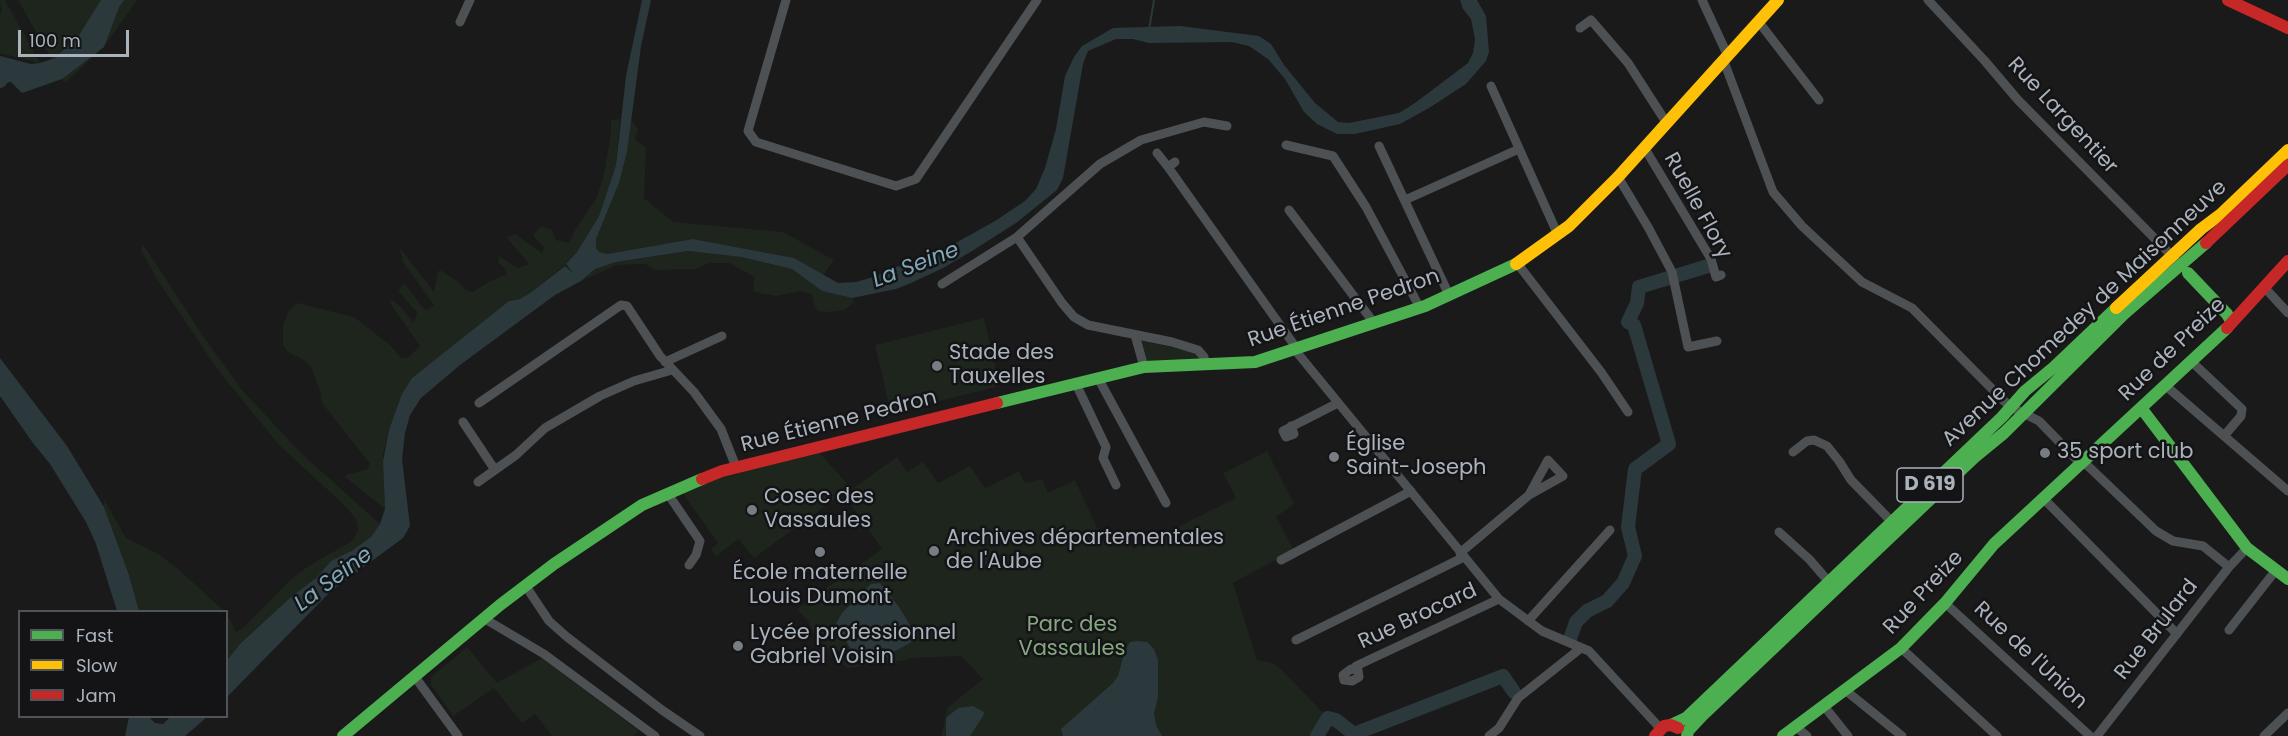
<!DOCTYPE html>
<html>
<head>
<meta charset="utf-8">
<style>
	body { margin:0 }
	#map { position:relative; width:2288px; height:736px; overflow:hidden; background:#1a1a1a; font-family:Poppins,sans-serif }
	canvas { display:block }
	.legend { position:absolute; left:18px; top:610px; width:210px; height:108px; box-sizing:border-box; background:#141416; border:2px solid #505458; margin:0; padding:8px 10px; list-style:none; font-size:18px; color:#aab3bc }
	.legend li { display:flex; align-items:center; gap:12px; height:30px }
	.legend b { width:30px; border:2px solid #505458 }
	.scale { position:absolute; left:18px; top:30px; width:111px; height:27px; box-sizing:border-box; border:3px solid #aab3bc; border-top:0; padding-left:8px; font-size:18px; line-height:21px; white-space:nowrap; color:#aab3bc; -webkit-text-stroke:4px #141416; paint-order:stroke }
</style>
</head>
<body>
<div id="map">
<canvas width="2288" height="736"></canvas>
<ul class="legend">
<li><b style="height:8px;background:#4caf50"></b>Fast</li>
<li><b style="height:8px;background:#ffc107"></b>Slow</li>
<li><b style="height:8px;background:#c62828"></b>Jam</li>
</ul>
<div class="scale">100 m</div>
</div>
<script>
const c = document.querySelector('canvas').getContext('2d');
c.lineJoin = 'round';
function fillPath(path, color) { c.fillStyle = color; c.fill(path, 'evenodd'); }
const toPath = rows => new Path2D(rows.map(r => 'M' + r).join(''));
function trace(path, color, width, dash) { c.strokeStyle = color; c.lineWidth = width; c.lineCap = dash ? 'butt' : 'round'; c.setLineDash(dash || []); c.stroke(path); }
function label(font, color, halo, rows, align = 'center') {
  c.font = font + ' Poppins,sans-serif'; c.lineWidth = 5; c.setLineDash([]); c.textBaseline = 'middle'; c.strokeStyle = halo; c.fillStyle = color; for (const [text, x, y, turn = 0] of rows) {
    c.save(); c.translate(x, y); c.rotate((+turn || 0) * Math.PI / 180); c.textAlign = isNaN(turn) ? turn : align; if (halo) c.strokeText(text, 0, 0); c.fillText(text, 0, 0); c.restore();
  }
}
fillPath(toPath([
	[0,0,5,0,40,63,0,53,0,12,2,13],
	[18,0,137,0,104,47,65,83],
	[620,119,616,165,599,216,577,252,566,264,530,293,520,299,509,301,412,378,389,430,383,455,385,509,344,476,367,469,370,464,322,403,321,393,311,367,302,359,288,352,283,345,283,324,289,310,297,303,354,317,390,345,401,358,409,357,420,346,390,303,392,300,400,306,413,322,415,320,417,312,398,291,404,283,424,309,429,310,434,305,403,262,400,248,434,292,438,271,442,271,460,283,466,290,473,292,490,281,506,275,506,270,498,262,499,256,518,268,529,264,507,238,515,234,542,253,544,248,533,235,542,226,552,230,556,240,569,243,574,232,597,197,604,174,611,133,611,120],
	[631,120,638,129,635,139,646,148,644,198,673,222,783,232,834,260,823,276,794,258,693,239,607,254,599,253,596,248,596,239,619,183,627,152],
	[143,244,203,336,242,390,301,453,380,524,371,537,353,550,331,561,316,578,291,597,241,643,227,660,227,614,236,632,244,627,290,580,307,567,352,541,358,530,356,519,343,504,280,446,220,373,158,281,141,250],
	[688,251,741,257,792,269,822,291,852,298,854,302,845,310,831,312,818,311,814,305,812,294,800,291,776,296,754,292,754,277,730,263,709,263,696,269,656,270,645,264,617,265,581,281,595,269,616,262],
	[984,318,1000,386,891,413,875,345],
	[1142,341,1198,353,1203,360,1152,364,1146,359,1140,344],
	[816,449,852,489,897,457,907,472,923,462,938,483,970,466,985,488,1019,471,1025,483,1042,479,1048,493,1075,480,1105,545,1127,536,1133,549,1236,498,1223,473,1267,451,1294,504,1276,517,1294,550,1233,583,1257,660,1273,663,1280,668,1328,718,1323,729,1317,736,941,736,948,707,983,679,961,656,912,658,901,661,847,668,815,637,809,622,797,609,882,549,843,493,754,558,738,539,716,556,711,549,718,543,682,492,745,465],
	[104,499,126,538,158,554,177,568,224,611,139,611,129,575,104,507],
	[467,647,497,683,542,658,639,731,633,736,552,736,535,714,522,723,494,688,453,716,431,685,431,677]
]), '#1d251d');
fillPath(toPath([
	[101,0,124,0,119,7,104,47,62,79,22,93,0,71,0,56,31,64,40,63,55,58,78,37],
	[642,0,651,0,641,46,627,152,619,183,596,239,596,248,599,252,607,254,693,239,794,258,838,283,856,282,877,276,895,267,906,265,936,254,995,221,1025,201,1036,189,1045,168,1056,129,1065,76,1074,57,1082,46,1113,28,1180,26,1259,36,1271,44,1284,65,1315,103,1338,122,1349,123,1399,113,1415,103,1468,63,1473,53,1475,39,1471,19,1463,9,1460,0,1477,0,1486,16,1489,52,1486,61,1466,84,1429,108,1400,124,1355,134,1337,134,1317,124,1304,112,1285,79,1268,59,1249,46,1232,42,1149,43,1133,39,1116,39,1088,51,1083,64,1063,178,1057,190,1016,223,972,251,943,268,911,283,896,289,852,298,822,291,792,269,741,257,688,251,616,262,595,269,581,281,555,295,460,365,421,398,410,415,405,433,402,459,410,526,403,538,331,591,227,697,227,660,241,643,291,597,316,578,331,561,353,550,371,537,380,524,385,509,383,461,389,430,402,394,412,378,509,301,520,299,530,293,565,266,573,273,566,264,577,252,599,216,616,165,626,76],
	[0,358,67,446,104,507,129,575,139,611,117,611,96,544,86,522,50,464,33,443,0,396],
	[880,583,899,607,917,637,915,640,888,655,885,660,873,656,862,659,852,651,836,624,842,613,871,584],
	[1138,641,1147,642,1154,649,1158,660,1158,697,1154,713,1156,725,1162,736,1063,736,1061,729,1113,683,1118,676,1125,650,1130,642],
	[973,706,984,712,983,716,970,736,946,736,946,718,958,708],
	[129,717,149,717,155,723,163,724,170,717,207,717,185,736,125,736]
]), '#2b393d');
trace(toPath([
	[1149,30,1154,0]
]), '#2b393d', 2);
trace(toPath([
	[0,81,3,77,14,73,22,73],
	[1570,639,1576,622,1587,611,1607,601,1623,583,1635,556,1628,527,1635,469,1669,444,1634,325,1628,322,1637,303,1639,287,1708,266],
	[1317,736,1328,718,1336,720,1354,734,1503,676,1514,692]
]), '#2b393d', 14);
trace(toPath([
	[786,0,748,131,756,142,896,186,916,179,1037,0],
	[1702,0,1727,54],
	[1928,0,1984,60,2018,100,2175,259],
	[1758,21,1819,100],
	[460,22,470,0],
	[1580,28,1591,20,1628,63,1666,122],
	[1723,59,1773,192,1802,226,1862,282,1912,308,2004,401,2011,407,2039,421,2077,460,2088,466,2156,531,2173,541,2203,546,2229,567],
	[1491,86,1558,235],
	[1286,145,1333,156,1366,207,1420,308],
	[1379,146,1449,295],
	[1644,147,1711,259,1716,277,1721,275],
	[1157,153,1168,167],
	[1175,162,1168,167,1297,349],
	[1618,177,1648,227,1672,272,1688,347,1717,341],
	[1405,200,1519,149],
	[1289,210,1374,323],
	[1017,237,1062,303,1074,317,1088,325,1172,342,1198,350,1204,357,1206,365],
	[1517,263,1601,372,1628,412],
	[942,284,1017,237,1100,164,1141,140,1204,122,1227,126],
	[2264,287,2288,313],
	[1135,335,1144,367],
	[1295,350,1499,599,1542,631,1589,651,1660,728],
	[665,362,722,336],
	[2192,362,2242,409,2241,416,2224,436],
	[1098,378,1166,503],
	[1076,384,1106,447,1103,458,1116,485],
	[2166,386,2288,491],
	[479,403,621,305,627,306,660,356,694,392,721,429,736,467],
	[463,422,495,470],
	[1291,426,1294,434,1286,437,1283,431,1338,403],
	[1793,452,1807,441,1814,440,1827,446,1839,461,1851,480,1892,522],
	[478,482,516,455,545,428,600,396,634,381,672,370],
	[668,494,700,541,696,555,689,565],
	[2043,498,2177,634],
	[1779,532,1809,559,1829,582],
	[1460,553,1529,495,1548,460,1563,476,1529,495],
	[1281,560,1411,491],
	[525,585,549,621,567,637,662,710,700,736],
	[1945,603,2090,736],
	[485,619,544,654,655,736],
	[1528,621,1610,530],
	[2229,630,2276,570],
	[1296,640,1464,557],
	[1901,648,1997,736],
	[1351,669,1358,670,1359,677,1352,681,1344,680,1343,675,1351,669],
	[1355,669,1356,666,1499,599],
	[415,677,458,736],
	[1845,690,1902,736],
	[1824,706,1848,736],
	[1796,727,1807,736],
	[1489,736,1499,728,1518,698,1581,648],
	[2097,736,2229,567,2247,548],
	[2264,736,2288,713]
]), '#4e5153', 9);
trace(toPath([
	[2188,273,2227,314,2231,321],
	[997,403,1144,367,1255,362,1425,306,1516,264],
	[2142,409,2247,548,2288,579],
	[1671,725,1686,718,2002,417,2025,391,2054,367,2116,308],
	[343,736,500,605,554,564,642,505,702,479],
	[1687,736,1688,731,1702,716,1976,456,2004,433,2124,314,2206,243],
	[1783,736,1901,648,1945,603,1994,544,2227,328]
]), '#4caf50', 12);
trace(toPath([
	[1516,264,1569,226,1618,177,1778,0],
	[2116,308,2201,229,2221,214,2288,150]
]), '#ffc107', 12);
trace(toPath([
	[2228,0,2288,28],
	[2206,243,2288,165],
	[2227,328,2288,261],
	[702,479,722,471,997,403],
	[1655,736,1664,726,1671,725,1678,728]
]), '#c62828', 12);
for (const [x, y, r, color] of [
	[937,366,6,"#787d83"],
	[2045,453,6,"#787d83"],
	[1334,457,6,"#787d83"],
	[752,510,6,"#787d83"],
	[934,551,6,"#787d83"],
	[820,552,6,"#787d83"],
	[738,646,6,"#787d83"]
]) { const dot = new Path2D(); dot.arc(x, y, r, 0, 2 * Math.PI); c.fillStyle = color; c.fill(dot); trace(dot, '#141416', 2); }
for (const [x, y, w] of [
	[1930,485,66]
]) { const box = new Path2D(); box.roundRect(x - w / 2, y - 17, w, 34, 4.5); c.fillStyle = '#141416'; c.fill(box); trace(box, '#aab3bc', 1.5); }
label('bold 20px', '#aab3bc', null, [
	["D 619",1930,485]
]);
label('21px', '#aab3bc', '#141416', [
	["Rue Largentier",2062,116,47],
	["Ruelle Flory",1697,206,61],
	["Rue Étienne Pedron",1344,309,-19],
	["Avenue Chomedey de Maisonneuve",2085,314,-43],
	["Rue de Preize",2173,350,-44],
	["Rue Étienne Pedron",839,422,-14],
	["Rue Preize",1924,593,-47],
	["Rue Brocard",1418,617,-25],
	["Rue Brulard",2157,630,-52],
	["Rue de l'Union",2030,656,43]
]);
label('21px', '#aab3bc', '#141416', [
	["Stade des",949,354],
	["Tauxelles",949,378],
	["Église",1346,445],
	["Saint-Joseph",1346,469],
	["35 sport club",2057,453],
	["Cosec des",764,498],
	["Vassaules",764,522],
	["Archives départementales",946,539],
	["de l'Aube",946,563],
	["École maternelle",820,574,"center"],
	["Louis Dumont",820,598,"center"],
	["Lycée professionnel",750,634],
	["Gabriel Voisin",750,658]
], 'left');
label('21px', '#85a880', '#141416', [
	["Parc des",1072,626],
	["Vassaules",1072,650]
]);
label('italic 22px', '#7fa9b9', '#141416', [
	["La Seine",916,266,-21],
	["La Seine",334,580,-37]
]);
</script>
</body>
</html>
